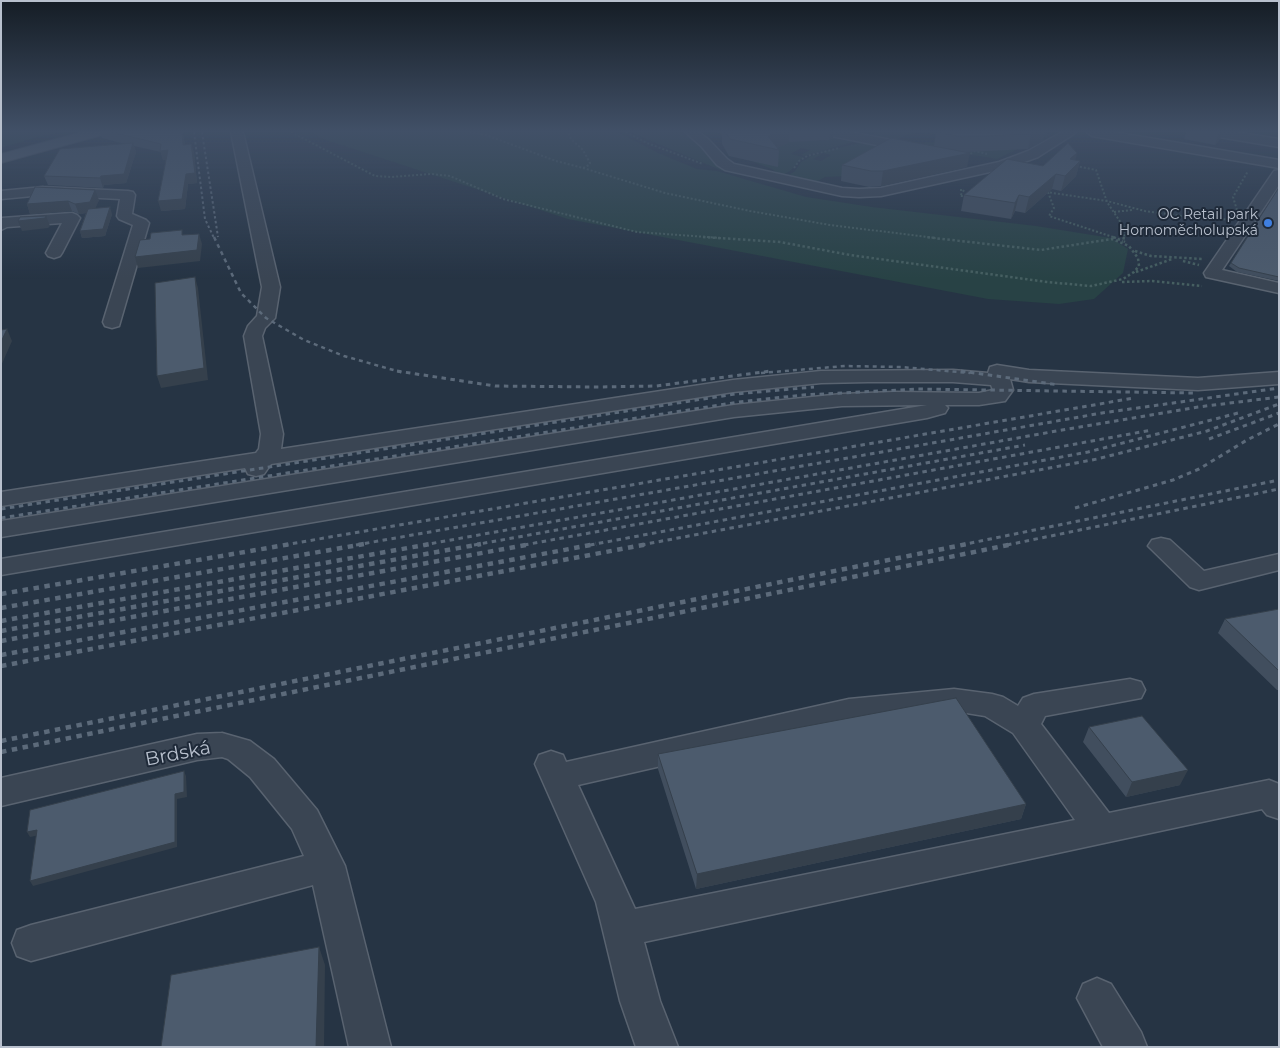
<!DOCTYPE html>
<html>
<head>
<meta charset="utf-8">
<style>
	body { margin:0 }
	#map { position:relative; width:1280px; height:1048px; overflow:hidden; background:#263444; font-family:Montserrat,sans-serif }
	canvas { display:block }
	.frame { position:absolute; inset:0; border:2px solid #b8c0cd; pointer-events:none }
</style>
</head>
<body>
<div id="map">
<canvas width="1280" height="1048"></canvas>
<div class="frame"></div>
</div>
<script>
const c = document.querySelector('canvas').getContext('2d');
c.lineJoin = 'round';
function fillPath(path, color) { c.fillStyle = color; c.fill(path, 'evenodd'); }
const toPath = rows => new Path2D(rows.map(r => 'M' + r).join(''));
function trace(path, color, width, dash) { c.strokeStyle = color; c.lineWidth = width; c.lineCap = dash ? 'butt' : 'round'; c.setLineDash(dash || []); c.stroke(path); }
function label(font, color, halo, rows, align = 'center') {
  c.font = font + ' Montserrat,sans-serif'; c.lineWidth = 4; c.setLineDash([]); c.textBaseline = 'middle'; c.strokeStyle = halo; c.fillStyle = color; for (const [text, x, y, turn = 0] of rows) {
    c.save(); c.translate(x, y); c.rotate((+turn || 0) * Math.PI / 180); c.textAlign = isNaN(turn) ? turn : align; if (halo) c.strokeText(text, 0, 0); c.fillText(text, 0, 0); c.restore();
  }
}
fillPath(toPath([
	[1,132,65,132,37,137,1,148],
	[311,132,618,132,658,153,697,169,717,171,806,197,872,207,1036,226,1111,238,1128,249,1123,273,1094,299,1059,304,988,299,568,219,320,138],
	[629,132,680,132,691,138,729,169,723,171],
	[876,132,958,132,950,137,926,133,909,134,893,142,892,139,870,135],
	[1042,132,1051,134,1047,136,1049,137,1041,138,997,159,917,146,926,142,940,143],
	[819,135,853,142,804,156,801,155,810,150,801,148,791,154,803,157,790,171,781,176,772,169,751,161,790,141,828,140],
	[860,143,904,151,849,176,825,177,814,183,789,175,795,171,801,162,813,155,822,154,813,159,821,161,831,155,820,152]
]), '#284245');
const minor = toPath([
	[231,132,243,132,280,287,275,318,265,328,262,336,283,434,281,449,733,380,821,371,953,370,988,373,990,367,997,365,1029,370,1198,378,1279,372,1279,384,1198,390,1029,382,1010,379,1013,390,1005,401,979,405,945,405,948,408,945,413,927,418,1,575,1,559,927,405,842,406,734,417,1,537,1,521,734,405,842,394,894,392,979,393,993,390,991,385,953,382,868,382,821,383,733,392,271,464,264,474,256,476,248,474,245,468,1,506,1,492,256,453,259,449,261,434,244,336,248,326,257,316,262,287,231,132],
	[685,132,699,132,709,140,727,159,734,164,842,188,859,189,881,188,999,162,1028,151,1062,132,1077,132,1038,157,1008,168,881,196,859,197,842,196,725,170,717,165,701,146,685,132],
	[825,132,850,132,917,145,923,149,917,153,831,136,825,132],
	[1086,132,1114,132,1279,160,1279,168,1092,136,1086,132],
	[1207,132,1236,132,1279,139,1279,147,1213,136,1207,132],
	[1279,170,1279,185,1222,270,1279,283,1279,293,1206,277,1204,273,1274,171,1279,170],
	[43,187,128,191,133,192,135,195,132,214,146,220,149,223,119,326,112,328,105,326,103,322,133,225,119,219,117,216,120,199,43,195,1,199,1,191,43,187],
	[72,213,77,215,80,218,62,253,60,256,54,258,48,256,46,253,62,223,7,227,1,230,2,218,72,213],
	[1161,538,1170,540,1204,571,1279,554,1279,570,1199,590,1190,587,1148,546,1152,540,1161,538],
	[1130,679,1141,682,1145,690,1141,698,1045,716,1041,724,1109,813,1269,780,1279,784,1279,819,1267,815,1262,809,644,942,660,1001,678,1047,636,1047,620,1001,596,902,535,764,539,755,551,751,563,755,566,762,849,699,954,689,992,694,1003,697,1018,706,1023,698,1034,694,1130,679],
	[954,711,985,716,1013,733,1075,820,635,909,578,785,849,723,954,711],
	[222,733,250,741,274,759,317,810,345,866,391,1047,349,1047,313,885,31,961,17,956,12,943,17,930,31,925,304,856,292,829,250,777,228,759,222,757,197,760,1,806,1,778,197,734,222,733],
	[1097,978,1111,984,1141,1032,1147,1047,1103,1047,1077,998,1083,984,1097,978]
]);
const major = toPath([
	[82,132,104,132,102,135,1,163,1,154,82,132]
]);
trace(minor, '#596370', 3);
trace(major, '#47515f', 2);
trace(toPath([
	[291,132,375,176,391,177,431,174,450,176,503,199,637,232,721,238],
	[469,132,486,135,556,161,583,168,589,165,590,163,583,150,571,139,568,132],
	[626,132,647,143,703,164],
	[967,156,975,151,987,154],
	[1076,166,1096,170,1107,202,1125,229,1124,238],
	[583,168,665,193,750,211,830,225,936,238],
	[794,168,799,161,807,156,839,148],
	[960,190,964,190,960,196,965,196],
	[1046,192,1107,201,1145,211,1211,220,1230,219],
	[1048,192,1054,208,1049,216,1116,238],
	[1237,210,1233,197,1248,171],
	[1114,212,1132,210]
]), '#465f61', 2, [2, 2]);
trace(toPath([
	[703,237,780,242,850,255,1047,282,1091,286,1123,279,1134,272,1139,266,1138,258,1129,246,1112,239,1041,250,925,237],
	[1113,237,1123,241],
	[1124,237,1123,241,1125,242],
	[1135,251,1151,256,1203,259],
	[1183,261,1199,265],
	[1136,272,1172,259],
	[1122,282,1152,281,1202,286]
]), '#465f61', 2.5, [2.5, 2.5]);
fillPath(minor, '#3a4553');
fillPath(major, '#586473');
trace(toPath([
	[194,132,205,219,214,238],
	[202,132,218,237]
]), '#5c6a7a', 2, [2.5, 2.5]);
trace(toPath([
	[214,237,241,293,266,318,304,340,344,356,404,373],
	[761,373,845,366,901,367,970,373]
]), '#5c6a7a', 2.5, [4, 4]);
trace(toPath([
	[397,371,495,386,597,387,656,386,771,371],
	[961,371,1059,385],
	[1209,439,1279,413],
	[1075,508,1173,480,1199,469,1247,440,1279,424],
	[1,509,735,394,814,387],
	[1,518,739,402,803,395,918,389,1196,393],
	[284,545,1134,398],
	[356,545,1102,413,1279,388],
	[423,545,1062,430,1198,407,1279,397],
	[474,545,1025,445],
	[524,545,1152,430],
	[590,545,1088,452,1242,412],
	[641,545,1097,459,1207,431,1279,404],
	[961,545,1279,480],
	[1007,545,1279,489]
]), '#5c6a7a', 3, [4.5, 4.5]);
trace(toPath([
	[1,594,291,544],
	[1,608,364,544],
	[1,621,430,544],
	[1,631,481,544],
	[1,641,531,544],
	[1,655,596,544],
	[1,666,648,544],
	[1,741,967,544],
	[1,752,1013,544]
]), '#5c6a7a', 4.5, [5.5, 5.5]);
fillPath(toPath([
	[100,132,183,132,185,145,191,144,194,153,197,183,188,184,185,209,161,211,166,160,163,160,161,152,134,146,136,152,126,183,104,185,103,188,48,185,44,176,125,144,102,138],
	[713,132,833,132,833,138,829,140,789,142,777,148,779,150,778,167,729,156,722,144,722,134],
	[936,132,1047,132,1044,134,1043,141,1028,149,966,152,967,167,881,186,869,187,841,181,842,165,934,146],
	[1186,132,1223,132,1220,139,1215,145,1184,139],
	[1075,160,1080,161,1076,176,1061,191,1052,189,1025,213,1015,211,1011,219,961,211,964,195,1043,166],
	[1279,189,1279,281,1237,272,1229,266,1231,263],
	[99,200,95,208,112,214,105,236,82,238,80,231,86,213,79,214,72,211,30,214,27,204],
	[1279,609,1279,690,1277,690,1218,633,1225,619],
	[1089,727,1180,785,1126,797,1083,742],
	[658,754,1026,804,1021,819,696,889,658,769]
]), '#414e5e');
fillPath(toPath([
	[182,132,183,132,186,154,183,145],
	[776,132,790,132,789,142,775,149,768,136],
	[830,132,833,132,833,138,829,140],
	[1034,132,1047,132,1044,134,1043,141,1028,149,1031,134],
	[1219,132,1223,132,1220,139,1215,145],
	[133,143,136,152,126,183,104,185,103,188,100,178,101,176],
	[191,144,194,153,197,183,188,184,185,209,161,211,158,201,186,174],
	[168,150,171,160,163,160,160,151],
	[970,153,967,167,881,186,883,171],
	[1077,153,1074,167,1080,161,1076,176,1061,191,1065,176,1070,159],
	[1056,174,1052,189,1025,213,1029,197],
	[95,190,99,200,94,212,79,214,75,204],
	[1019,195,1015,211,1011,219,1015,203],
	[68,201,72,211,30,214,27,204],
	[110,207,112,214,105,236,82,238,80,231],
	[46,216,50,226,48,228,22,231,18,221],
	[199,234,202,244,200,261,138,268,135,257],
	[195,277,198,288,208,380,161,388,157,376],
	[7,329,12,341,1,366,1,342],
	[1188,770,1180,785,1126,797,1132,782],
	[184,771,186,776,187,797,177,799,177,847,33,886,30,881,175,794],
	[1026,804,1021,819,696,889,697,874],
	[37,830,40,835,30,837,27,832],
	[319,947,325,965,324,1047,316,1047]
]), '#35404c');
const building = toPath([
	[111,132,182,132,183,145,191,144,195,173,186,174,182,199,158,201,168,150,160,151,161,144,111,132],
	[725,132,776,132,768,136,779,150,730,139,725,132],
	[937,132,1034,132,1031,134,962,137,937,132],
	[891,138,970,153,883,171,871,171,842,165,891,138],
	[133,143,124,174,101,176,100,178,44,176,60,149,133,143],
	[1068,143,1077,153,1070,159,1080,161,1065,176,1056,174,1029,197,1019,195,1015,203,964,195,1007,159,1043,166,1068,143],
	[35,187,95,190,90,202,75,204,68,201,27,204,35,187],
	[1278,189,1279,189,1279,277,1239,268,1231,263,1278,189],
	[110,207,103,229,80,231,88,209,110,207],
	[46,216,45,218,18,221,20,217,46,216],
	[182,230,182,235,199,234,197,250,135,257,140,240,150,239,151,233,182,230],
	[195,277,204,368,157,376,155,283,195,277],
	[7,329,1,342,1,330,7,329],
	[1279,609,1279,671,1225,619,1279,609],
	[956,698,1026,804,697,874,658,754,956,698],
	[1142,716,1188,770,1132,782,1089,727,1142,716],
	[184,771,184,792,175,794,175,842,30,881,37,830,27,832,30,810,184,771],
	[319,947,316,1047,161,1047,171,975,319,947]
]);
fillPath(building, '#4c5b6d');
trace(building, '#35404c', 1);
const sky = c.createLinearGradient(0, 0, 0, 279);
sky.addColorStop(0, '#151d25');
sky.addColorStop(0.47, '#415067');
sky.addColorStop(1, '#41506700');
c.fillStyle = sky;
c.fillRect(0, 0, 1280, 279);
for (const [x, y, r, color] of [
	[1268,223,5,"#3f7fe0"]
]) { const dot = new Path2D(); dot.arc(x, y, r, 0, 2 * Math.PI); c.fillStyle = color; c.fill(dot); trace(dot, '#1f2a39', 2); }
label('14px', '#b8c0cd', '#1f2a39', [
	["OC Retail park",1258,215],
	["Hornoměcholupská",1258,231]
], 'right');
label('19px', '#b8c0cd', '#1f2a39', [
	["Brdská",178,754,-11]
]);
</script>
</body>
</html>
